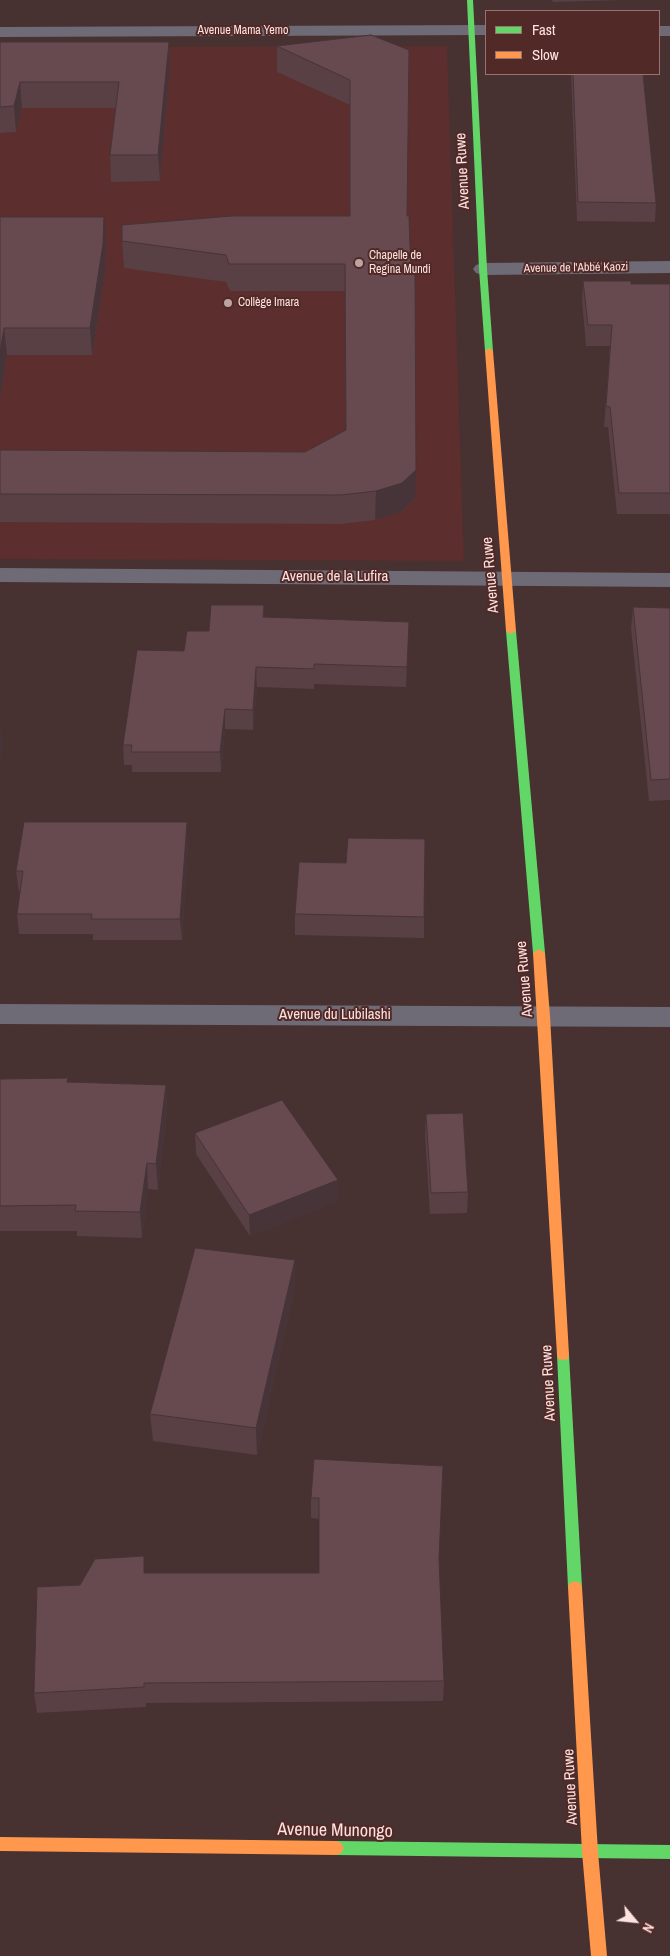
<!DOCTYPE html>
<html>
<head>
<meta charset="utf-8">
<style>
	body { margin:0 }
	#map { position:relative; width:670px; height:1956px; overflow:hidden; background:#473131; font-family:"Archivo Narrow",sans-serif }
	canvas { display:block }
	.legend { position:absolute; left:485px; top:10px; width:175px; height:65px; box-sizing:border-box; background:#512927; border:1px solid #967371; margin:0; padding:6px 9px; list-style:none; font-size:15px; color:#fde2e0 }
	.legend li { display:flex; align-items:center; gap:10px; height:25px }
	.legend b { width:25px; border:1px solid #967371 }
	.north { position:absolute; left:610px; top:1896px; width:50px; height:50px; -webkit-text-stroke:4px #512927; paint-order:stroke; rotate:118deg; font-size:14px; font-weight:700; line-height:20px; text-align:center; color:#fde2e0 }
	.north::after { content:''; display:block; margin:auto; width:18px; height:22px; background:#fde2e0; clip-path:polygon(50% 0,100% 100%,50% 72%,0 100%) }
</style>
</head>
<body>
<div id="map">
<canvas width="670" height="1956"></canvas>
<ul class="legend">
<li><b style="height:6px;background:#63d668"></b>Fast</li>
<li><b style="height:6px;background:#ff974d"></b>Slow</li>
</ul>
<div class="north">N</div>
</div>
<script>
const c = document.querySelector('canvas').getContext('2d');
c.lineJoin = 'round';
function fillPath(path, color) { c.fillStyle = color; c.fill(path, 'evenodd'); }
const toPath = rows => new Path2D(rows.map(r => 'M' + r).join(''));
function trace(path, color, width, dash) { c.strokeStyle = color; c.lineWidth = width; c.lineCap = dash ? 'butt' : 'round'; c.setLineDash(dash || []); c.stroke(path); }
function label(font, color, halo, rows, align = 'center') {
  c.font = font + ' "Archivo Narrow",sans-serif'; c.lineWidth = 4; c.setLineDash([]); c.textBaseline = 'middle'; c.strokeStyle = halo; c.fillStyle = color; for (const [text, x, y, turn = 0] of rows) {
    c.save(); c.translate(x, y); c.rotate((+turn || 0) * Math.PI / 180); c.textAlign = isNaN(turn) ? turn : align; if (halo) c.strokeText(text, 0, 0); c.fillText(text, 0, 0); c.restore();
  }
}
fillPath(toPath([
	[447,46,464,561,0,559,0,47]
]), '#5c2e2d');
fillPath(toPath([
	[486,25,486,35,0,37,0,27,486,25],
	[659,26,670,26,670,36,659,36,659,26],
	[670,261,670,273,483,275,476,273,473,269,476,265,483,263,670,261],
	[0,568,670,573,670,587,0,582,0,568],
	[0,1004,670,1007,670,1027,0,1024,0,1004]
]), '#6e6b77');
fillPath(toPath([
	[467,0,473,0,487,269,493,351,489,354,485,351,479,269,467,0],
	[511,628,516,631,545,953,539,957,533,953,506,631,511,628],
	[563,1350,568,1351,569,1355,582,1587,580,1591,575,1593,570,1591,568,1587,557,1355,558,1351,563,1350],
	[336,1841,670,1845,670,1859,336,1855,331,1853,328,1848,331,1843,336,1841]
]), '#63d668');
fillPath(toPath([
	[489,348,493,351,516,631,511,634,506,631,485,351,489,348],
	[539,949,545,953,550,1016,569,1355,568,1359,563,1360,558,1359,557,1355,533,953,539,949],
	[575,1581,580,1583,582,1587,598,1852,607,1956,591,1956,582,1852,568,1587,570,1583,575,1581],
	[0,1837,336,1841,341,1843,344,1848,341,1853,336,1855,0,1851,0,1837]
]), '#ff974d');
fillPath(toPath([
	[552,0,622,0,553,2],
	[371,35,407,216,415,498,401,512,375,520,341,524,0,522,0,450,305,452,346,431,345,291,230,291,226,282,124,268,122,241,350,216,350,105,277,72,277,46],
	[0,42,169,42,170,67,160,181,111,182,110,155,116,108,22,108,16,132,0,133],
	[571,74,643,74,656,203,655,222,577,221],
	[0,217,106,244,105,271,92,355,7,355,0,399],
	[583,281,631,284,670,284,670,514,617,514,608,427,604,427,610,346,586,346,582,301],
	[264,605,264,617,408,641,406,687,314,684,314,689,257,687,253,730,225,729,221,772,132,772,132,765,124,765,123,745,184,651,209,631],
	[633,607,670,608,670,800,649,801,631,628],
	[188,843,182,940,93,940,93,934,19,934,17,914,20,892,19,892,16,871],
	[295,914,424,917,424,938,295,935],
	[0,1079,68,1082,166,1085,167,1111,158,1190,148,1189,142,1238,77,1236,77,1231,0,1231],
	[426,1114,468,1192,467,1213,430,1214,425,1135],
	[195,1133,338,1201,250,1236,196,1154],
	[295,1260,295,1287,257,1455,153,1441,150,1414],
	[314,1459,439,1559,444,1681,443,1701,146,1703,146,1707,37,1713,34,1693,80,1585,145,1573,319,1573,319,1519,311,1518,311,1498]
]), '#584045');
fillPath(toPath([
	[169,42,170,67,160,181,158,155],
	[20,82,22,108,16,132,14,106],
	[104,217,106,244,105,271,92,355,90,328],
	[4,328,7,355,0,399,0,353],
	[416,470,415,498,401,512,375,520,376,491],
	[256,667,257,687,253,730,253,710],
	[225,709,225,729,221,772,220,752],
	[1,725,3,746,0,763,0,731],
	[187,822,188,843,182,940,180,919],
	[166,1085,167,1111,158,1190,156,1164],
	[147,1163,148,1189,142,1238,140,1212],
	[338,1180,338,1201,250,1236,249,1215],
	[295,1260,295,1287,257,1455,256,1428]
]), '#473438');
const building = toPath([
	[371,35,409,50,407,216,409,216,411,274,415,274,416,470,402,483,376,491,341,495,0,494,0,450,305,452,346,430,345,264,229,264,226,255,122,241,122,225,232,216,350,216,350,80,277,46,371,35],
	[0,42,169,42,158,155,110,155,119,82,20,82,14,106,0,107,0,42],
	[573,74,643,74,656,203,578,202,573,74],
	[0,217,104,217,103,244,90,328,4,328,0,353,0,217],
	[583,281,631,281,631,284,670,284,670,493,619,493,610,407,606,406,612,325,588,325,583,281],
	[211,605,264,605,263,617,409,622,407,667,314,664,314,669,256,667,253,710,225,709,220,752,131,752,132,745,123,745,137,650,184,651,187,631,209,631,211,605],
	[633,607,670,608,670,779,651,780,633,607],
	[24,822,187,822,180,919,91,919,92,914,17,914,23,871,16,871,24,822],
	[348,838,425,839,424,917,295,914,299,862,346,863,348,838],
	[68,1078,67,1082,166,1085,156,1164,147,1163,140,1212,75,1211,76,1205,0,1206,0,1079,68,1078],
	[282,1100,338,1180,249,1215,195,1133,282,1100],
	[463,1113,468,1192,431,1193,426,1114,463,1113],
	[195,1248,295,1260,256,1428,150,1414,195,1248],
	[314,1459,443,1466,439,1559,444,1681,144,1683,144,1687,34,1693,37,1587,80,1585,95,1559,144,1556,144,1573,319,1573,319,1498,311,1498,314,1459]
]);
fillPath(building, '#664a50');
trace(building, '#473438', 1);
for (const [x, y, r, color] of [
	[359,263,5,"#bda4a3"],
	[228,303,5,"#bda4a3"]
]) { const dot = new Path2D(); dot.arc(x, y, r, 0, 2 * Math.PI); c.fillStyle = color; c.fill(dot); trace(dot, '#512927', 2); }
label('12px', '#fde2e0', '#512927', [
	["Avenue Mama Yemo",243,31],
	["Avenue de l'Abbé Kaozi",576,268,-1]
]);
label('12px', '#fde2e0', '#512927', [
	["Chapelle de",369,256],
	["Regina Mundi",369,270],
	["Collège Imara",238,303]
], 'left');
label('15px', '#fde2e0', '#512927', [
	["Avenue Ruwe",463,171,-93],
	["Avenue Ruwe",491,575,-95],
	["Avenue de la Lufira",335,577],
	["Avenue Ruwe",525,979,-95],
	["Avenue du Lubilashi",335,1015],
	["Avenue Ruwe",549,1383,-93],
	["Avenue Ruwe",571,1787,-93]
]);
label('18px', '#fde2e0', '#512927', [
	["Avenue Munongo",335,1831,1]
]);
</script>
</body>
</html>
